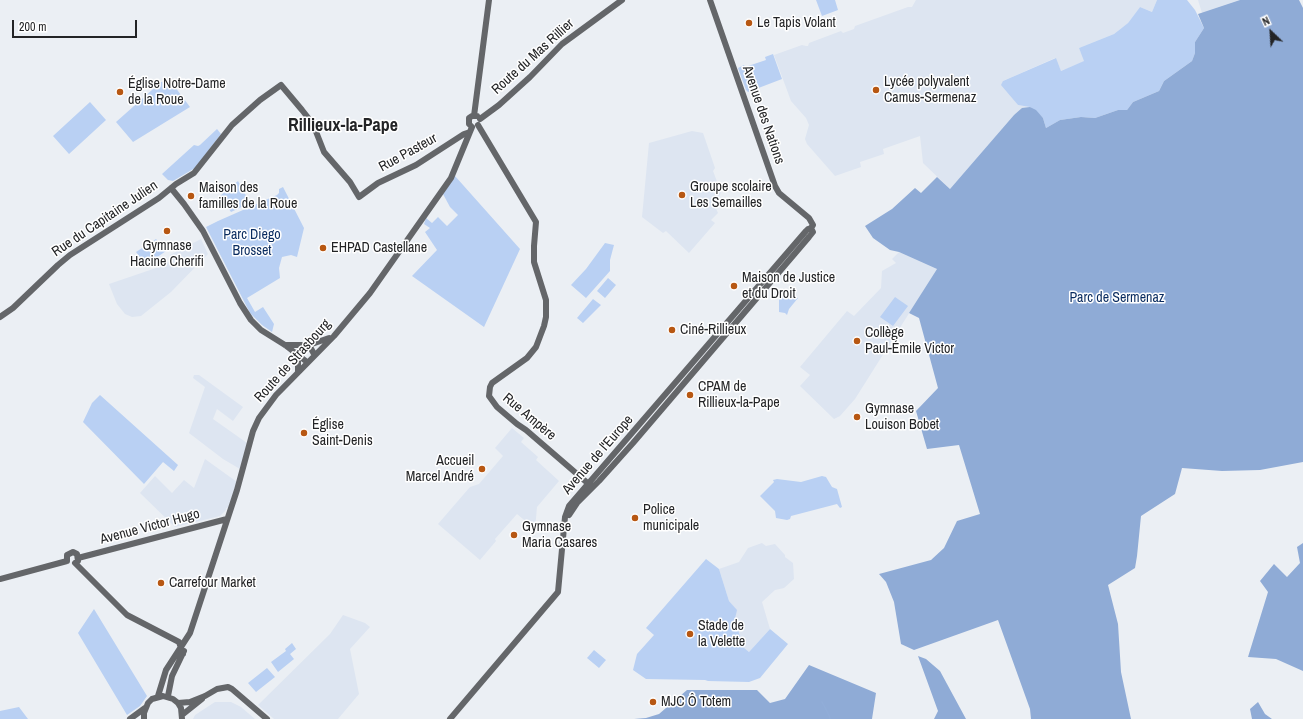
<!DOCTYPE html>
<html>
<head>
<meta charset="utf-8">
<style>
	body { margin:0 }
	#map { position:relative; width:1303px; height:719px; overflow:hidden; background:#ebeff4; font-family:"Archivo Narrow",sans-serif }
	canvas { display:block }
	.north { position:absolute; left:1251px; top:12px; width:40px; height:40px; -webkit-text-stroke:3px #fff; paint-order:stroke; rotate:335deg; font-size:11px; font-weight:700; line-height:16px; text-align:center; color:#232426 }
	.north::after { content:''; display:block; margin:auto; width:14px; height:18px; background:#232426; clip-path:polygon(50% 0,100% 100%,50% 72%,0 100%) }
	.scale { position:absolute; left:12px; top:20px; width:125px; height:18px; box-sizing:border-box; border:2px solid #232426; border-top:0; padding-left:5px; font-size:12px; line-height:14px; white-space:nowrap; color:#232426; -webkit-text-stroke:3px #fff; paint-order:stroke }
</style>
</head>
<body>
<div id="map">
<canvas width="1303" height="719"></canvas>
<div class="north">N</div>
<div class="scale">200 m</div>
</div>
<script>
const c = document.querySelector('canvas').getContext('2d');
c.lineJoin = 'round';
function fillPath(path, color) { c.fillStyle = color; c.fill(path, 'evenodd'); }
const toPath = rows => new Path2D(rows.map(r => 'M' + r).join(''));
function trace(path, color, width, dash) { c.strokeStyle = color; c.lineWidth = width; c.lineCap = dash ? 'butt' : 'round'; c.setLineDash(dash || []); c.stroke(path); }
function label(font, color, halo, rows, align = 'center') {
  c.font = font + ' "Archivo Narrow",sans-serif'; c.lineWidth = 3; c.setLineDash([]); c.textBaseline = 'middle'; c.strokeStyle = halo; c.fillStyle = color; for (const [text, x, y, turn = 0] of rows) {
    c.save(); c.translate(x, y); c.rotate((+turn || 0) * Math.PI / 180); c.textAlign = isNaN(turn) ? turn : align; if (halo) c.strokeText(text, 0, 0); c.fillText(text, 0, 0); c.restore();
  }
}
fillPath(toPath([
	[916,0,1157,0,1152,12,1140,7,1128,23,1114,34,1079,48,1085,61,1061,71,1055,58,1003,81,1018,105,1030,107,1014,115,950,189,923,163,920,136,883,149,884,154,860,162,861,167,835,176,807,144,805,139,809,125,806,118,791,101,774,55,802,45,806,46,808,46,809,43,841,31,843,33,854,29,855,26,908,7,912,7],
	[1198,0,1240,0,1202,13],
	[692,131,703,133,715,168,713,171,721,192,718,199,720,201,715,206,718,213,711,220,715,223,689,253,666,231,663,233,642,217,649,143],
	[201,239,208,254,171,292,141,316,132,317,125,314,117,304,109,284,159,267,172,260,170,255],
	[899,252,937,269,855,399,840,416,834,419,800,386,810,375,800,367,847,311,854,316,881,288,882,271,896,263,892,259],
	[194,375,199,375,243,407,233,421,217,409,213,419,247,443,240,469,223,459,189,433,205,387,193,378],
	[512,428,524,438,521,442,538,457,536,460,559,481,537,507,535,529,517,514,495,539,496,541,480,560,438,524,470,487,479,484,503,456,495,448],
	[205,459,237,482,228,508,226,508,226,510,220,516,175,527,140,493,155,476,172,493,184,480,194,488],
	[762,543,766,546,775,544,785,555,785,557,793,563,794,579,784,588,775,590,762,602,770,629,749,652,743,647,735,619,736,610,729,601,719,569,739,562,748,548],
	[343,615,365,623,370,627,350,649,359,694,338,719,274,719,258,705,330,634],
	[215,702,231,702,241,707,255,719,193,719,195,715]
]), '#dde5f1');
fillPath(toPath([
	[816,0,835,0,838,10,822,16],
	[1157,0,1187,0,1195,10,1204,28,1195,42,1195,53,1192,61,1164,81,1159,91,1133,102,1127,110,1118,110,1095,118,1081,117,1060,120,1046,128,1043,118,1030,107,1018,105,1001,85,1003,81,1056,58,1061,71,1084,61,1079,48,1114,34,1128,23,1140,7,1152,12],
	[773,54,782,79,748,92,746,90,738,68,744,65,745,67,766,60,765,57],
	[166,81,175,87,190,107,133,142,116,122,161,82],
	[90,102,106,120,69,154,53,136],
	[217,129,221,134,195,168,173,181,168,180,162,174,194,145,198,146,200,145],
	[455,176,520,249,484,327,412,276,437,250,425,232,430,228,424,224,426,218,432,223,438,217,447,226,458,215,450,207,443,194],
	[238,181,250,203,231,212,220,196],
	[283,187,304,228,297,257,291,255,282,257,279,268,280,278,247,298,255,312,263,307,274,324,272,332,262,325,250,313,206,227,218,221,277,195,279,193,279,189],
	[156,239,166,251,146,265,136,252],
	[605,243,614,245,610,260,610,271,586,298,571,285,586,269],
	[608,278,616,285,605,298,597,291],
	[787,295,798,298,789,309,787,315,785,313,779,312,779,298],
	[895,297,908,306,893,326,880,317],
	[593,299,601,305,583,323,577,318],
	[100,395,178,465,174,471,163,462,144,484,83,422,92,403],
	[822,476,826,477,832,487,837,489,842,507,840,508,837,504,791,516,790,519,787,520,776,518,775,511,760,496,774,482,773,480,777,479,801,482],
	[706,559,719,569,729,601,737,610,735,619,743,647,749,652,770,629,788,644,760,678,749,682,708,681,705,680,646,679,633,670,637,654,654,635,646,628],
	[94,609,147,696,140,706,127,715,78,633],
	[292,643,296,649,290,654,294,659,278,672,271,662,286,651,285,649],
	[594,650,606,660,599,668,587,658],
	[267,668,275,677,256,692,248,683],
	[19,707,28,719,0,719,0,711]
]), '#b9d0f3');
fillPath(toPath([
	[1240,0,1299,0,1303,8,1303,462,1260,470,1222,471,1182,468,1175,494,1141,516,1137,556,1135,568,1108,585,1118,624,1121,672,1131,719,1031,719,1030,709,998,620,914,650,901,644,894,602,886,582,879,574,931,560,944,548,957,521,980,514,959,445,927,449,916,411,938,388,919,318,909,313,937,269,899,252,890,250,873,238,865,226,892,209,915,188,921,193,937,177,950,189,1014,115,1022,108,1030,107,1036,110,1043,118,1046,128,1060,120,1081,117,1095,118,1118,110,1127,110,1133,102,1159,91,1164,81,1192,61,1195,53,1195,42,1204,28,1198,14],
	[1303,543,1303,671,1276,659,1248,657,1268,592,1260,581,1274,564,1287,577,1300,563,1297,547],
	[918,656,926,659,940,671,966,719,934,719,938,711],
	[809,665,876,693,872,719,634,719,646,718,659,714,687,690,757,690,770,703,785,699],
	[1258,702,1265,714,1272,719,1252,719,1250,709]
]), '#8fabd6');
trace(toPath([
	[822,702,829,715,830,719]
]), '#91add8', 1.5);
trace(toPath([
	[474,116,489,0],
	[480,119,499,105,530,77,562,44,622,0],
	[478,125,536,222,534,246,534,262,546,300,546,317,544,326,536,347,527,358,492,383,490,387,489,396,497,407,517,424,526,430,591,486],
	[472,127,469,124,469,118,472,116,477,116],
	[171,188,184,204,203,231,240,303,251,320,261,330,285,345,307,362],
	[0,317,13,308,58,265,70,255,159,198,176,184,194,173,232,125,260,100,281,85,302,110,313,124,324,152,350,182,359,197,378,183,416,165,464,134,470,132],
	[285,345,309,345,314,354],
	[309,345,329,338],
	[298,352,298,371],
	[569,515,577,503,599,481,633,443,809,237,813,232,811,228],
	[78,558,227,519],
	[67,561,67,555,73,552,77,554,78,561],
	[75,563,127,615,179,642,183,654],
	[0,579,67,561],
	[158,696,166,670,190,633,237,490,253,431,259,418,276,395,334,336,370,293,451,178,472,127],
	[168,696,172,676,184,651],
	[178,703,190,702,205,696,217,689,228,687,232,689,267,719],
	[182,715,202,699],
	[130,719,145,708],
	[144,719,144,713,148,703,152,699,163,696,173,699,178,703,181,708,182,719],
	[450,719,558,592,565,517,569,506,806,231,808,229,811,228,813,225,809,218,779,193,775,186,710,0]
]), '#646669', 6);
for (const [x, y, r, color] of [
	[749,23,4,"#b75712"],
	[876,90,4,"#b75712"],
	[120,92,4,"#b75712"],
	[682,195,4,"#b75712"],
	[191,196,4,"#b75712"],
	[167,231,4,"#b75712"],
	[323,248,4,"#b75712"],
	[734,286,4,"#b75712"],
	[672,330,4,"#b75712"],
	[857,341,4,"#b75712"],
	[690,395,4,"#b75712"],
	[857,417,4,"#b75712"],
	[304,433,4,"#b75712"],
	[482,469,4,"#b75712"],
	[635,518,4,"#b75712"],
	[514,535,4,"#b75712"],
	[161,583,4,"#b75712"],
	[690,634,4,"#b75712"],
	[653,702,4,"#b75712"]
]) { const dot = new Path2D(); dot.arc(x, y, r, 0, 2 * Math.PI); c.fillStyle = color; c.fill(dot); trace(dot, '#fff', 1.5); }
label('14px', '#232426', '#fff', [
	["Le Tapis Volant",757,23],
	["Lycée polyvalent",884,82],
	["Camus-Sermenaz",884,98],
	["Église Notre-Dame",128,84],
	["de la Roue",128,100],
	["Groupe scolaire",690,187],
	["Les Semailles",690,203],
	["Maison des",199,188],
	["familles de la Roue",199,204],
	["Gymnase",167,246,"center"],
	["Hacine Cherifi",167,262,"center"],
	["EHPAD Castellane",331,248],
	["Maison de Justice",742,278],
	["et du Droit",742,294],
	["Ciné-Rillieux",680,330],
	["Collège",865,333],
	["Paul-Émile Victor",865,349],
	["CPAM de",698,387],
	["Rillieux-la-Pape",698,403],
	["Gymnase",865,409],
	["Louison Bobet",865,425],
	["Église",312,425],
	["Saint-Denis",312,441],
	["Accueil",474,461,"right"],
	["Marcel André",474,477,"right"],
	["Police",643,510],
	["municipale",643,526],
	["Gymnase",522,527],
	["Maria Casares",522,543],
	["Carrefour Market",169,583],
	["Stade de",698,626],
	["la Velette",698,642],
	["MJC Ô Totem",661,702]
], 'left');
label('14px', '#232426', '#fff', [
	["Route du Mas Rillier",533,57,-42],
	["Avenue des Nations",763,115,71],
	["Rue Pasteur",408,153,-29],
	["Rue du Capitaine Julien",105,219,-34],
	["Route de Strasbourg",293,361,-48],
	["Rue Ampère",529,417,40],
	["Avenue de l'Europe",598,455,-49],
	["Avenue Victor Hugo",150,527,-15]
]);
label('14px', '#092b5f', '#fff', [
	["Parc Diego",252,235],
	["Brosset",252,251],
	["Parc de Sermenaz",1117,298]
]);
label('bold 18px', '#232426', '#fff', [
	["Rillieux-la-Pape",343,126]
]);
</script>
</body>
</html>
